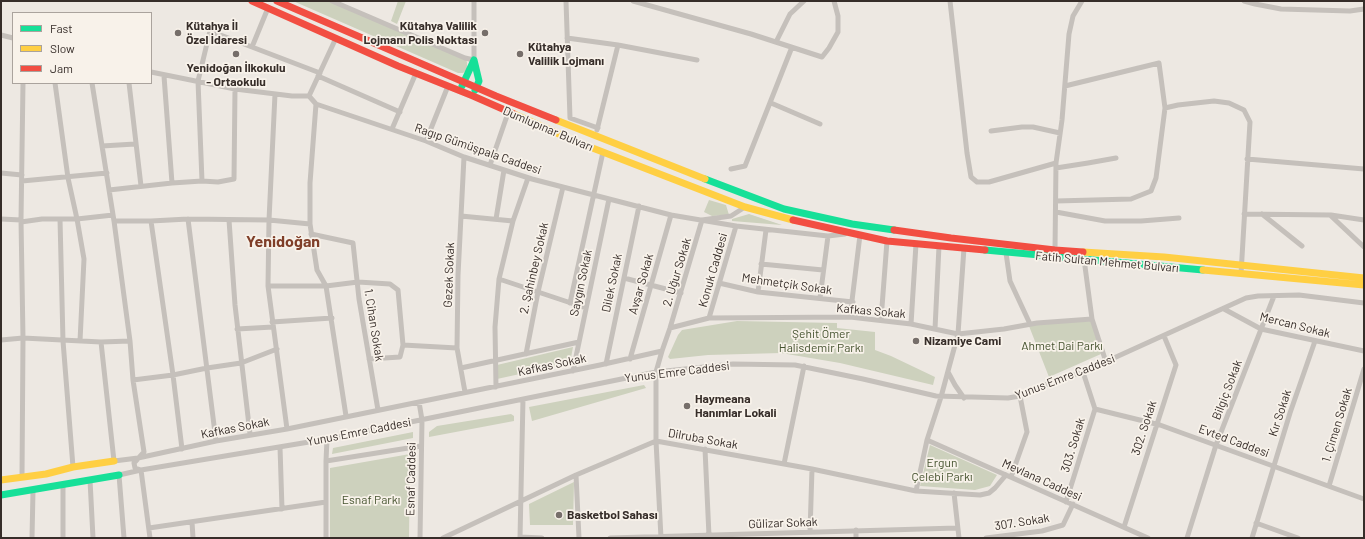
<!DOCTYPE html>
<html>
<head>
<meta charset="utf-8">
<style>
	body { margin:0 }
	#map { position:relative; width:1365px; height:539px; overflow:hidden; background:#ede8e2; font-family:Barlow,sans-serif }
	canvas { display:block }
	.frame { position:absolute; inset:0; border:2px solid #362d29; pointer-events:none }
	.legend { position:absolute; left:12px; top:12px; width:140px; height:72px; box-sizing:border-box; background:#f8f2ea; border:1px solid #aaa39d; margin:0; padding:5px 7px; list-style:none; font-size:12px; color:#362d29 }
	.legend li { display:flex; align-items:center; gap:8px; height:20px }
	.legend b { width:20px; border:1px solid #aaa39d }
</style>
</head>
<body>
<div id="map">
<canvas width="1365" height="539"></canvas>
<div class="frame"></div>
<ul class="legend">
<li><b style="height:5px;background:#16e098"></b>Fast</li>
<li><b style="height:5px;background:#ffcf43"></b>Slow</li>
<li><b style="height:5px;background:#f24e42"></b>Jam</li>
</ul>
</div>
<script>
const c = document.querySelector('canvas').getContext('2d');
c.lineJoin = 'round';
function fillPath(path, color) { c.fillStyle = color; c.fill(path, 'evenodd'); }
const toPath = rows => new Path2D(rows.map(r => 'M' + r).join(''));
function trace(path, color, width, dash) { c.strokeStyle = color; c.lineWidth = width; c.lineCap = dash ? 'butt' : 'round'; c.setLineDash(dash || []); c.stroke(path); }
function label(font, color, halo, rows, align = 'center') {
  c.font = font + ' Barlow,sans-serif'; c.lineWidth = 3.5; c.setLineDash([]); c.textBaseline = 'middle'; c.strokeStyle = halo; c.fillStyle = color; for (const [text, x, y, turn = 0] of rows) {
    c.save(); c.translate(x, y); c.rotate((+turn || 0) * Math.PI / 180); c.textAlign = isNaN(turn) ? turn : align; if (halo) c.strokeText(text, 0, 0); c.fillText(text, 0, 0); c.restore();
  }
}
fillPath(toPath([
	[293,1,331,1,465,58,467,62,467,70,463,73,458,73],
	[398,1,406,1,397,24,391,21],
	[709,200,726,205,729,215,712,216,704,212],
	[749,214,782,225,732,221,732,219],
	[737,321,837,323,837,328,875,332,875,350,891,356,935,377,933,385,840,363,781,353,708,355,670,359,668,357,678,335,682,330],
	[1091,321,1101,354,1049,377,1029,326,1042,324],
	[573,347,570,363,497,379,497,365],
	[644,385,646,388,532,421,529,407],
	[511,414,514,416,514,421,429,437,429,432,437,426],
	[413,432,413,438,332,454,333,448],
	[930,445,997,475,990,486,975,490,920,486],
	[410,454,409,538,330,538,330,468],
	[574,482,573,525,530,525,529,504]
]), '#cdd1bd');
trace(toPath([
	[332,1,465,58,474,60,474,1],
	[566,1,570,118,598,128],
	[633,1,751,34,822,57,829,48,838,32,838,16,834,1],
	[950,1,967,153,971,177,977,182,989,182,1056,163],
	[1244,1,1255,4,1281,9,1350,11,1364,9],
	[1,35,13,38],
	[567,38,618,45,697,60],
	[776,42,790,14,804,1],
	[252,47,268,8],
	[151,72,235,89,292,96,309,96,316,104,426,141,464,157,532,179,671,215,736,226,828,236,845,234],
	[164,76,172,183],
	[318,76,400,112],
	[55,83,68,178,77,219,113,215],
	[92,83,114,221,130,341,133,380,144,452,134,463,135,468,141,470],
	[129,83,141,186],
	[1065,86,1159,63,1165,108],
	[275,94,269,220,268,286,287,429],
	[309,96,336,38],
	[771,103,820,124],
	[316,104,310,183,310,224,317,270,326,286,346,416],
	[392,129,416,73],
	[597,130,618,45],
	[991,131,1022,127,1033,127,1060,133],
	[426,141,448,86],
	[102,146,135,144],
	[464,157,458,275,457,348,465,392],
	[1247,159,1364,169],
	[490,165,508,113],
	[1056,168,1088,163,1116,158],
	[731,169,745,166,792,47],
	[1,173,22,175],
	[22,181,107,173],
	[202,181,198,81,210,31,320,73],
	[109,190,172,183,202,181,218,182,234,179,235,89],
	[1056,201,1131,199,1151,191,1156,178,1165,108,1178,105,1214,101,1229,103,1244,110,1250,122,1241,274],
	[1056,212,1105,221,1141,221,1179,218],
	[1244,214,1330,215,1364,247],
	[1262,214,1302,246],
	[1331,215,1364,220],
	[461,216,513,221],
	[1,219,21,220],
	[188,219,216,441],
	[496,219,504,170],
	[229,220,235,305,250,434],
	[114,221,151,221,188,219,269,220,310,224],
	[151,221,173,375,182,449],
	[21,222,42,219,60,219],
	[311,234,353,243,359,299,378,410],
	[1055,250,1056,163,1062,120,1069,34,1073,16,1082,1],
	[1006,253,1010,281,1030,324],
	[1084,259,1092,319,1106,362],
	[761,264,823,270],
	[624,278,681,293],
	[499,279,586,308],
	[719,283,758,292,853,302],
	[268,286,326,286,358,282,390,284,398,290,403,345],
	[758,292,766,230],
	[820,298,828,236],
	[570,303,603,152],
	[1224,309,1261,329,1364,351],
	[850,317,860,235],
	[709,318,736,226],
	[881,320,887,241],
	[272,322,332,318],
	[911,324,916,244],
	[670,328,709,318,850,317,911,324,958,334,1004,329,1037,323,1092,319],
	[237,329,273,327],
	[935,329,939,246],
	[1,340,23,338,101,342,130,341],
	[101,342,114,461,138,458,216,441,287,429,600,365,662,351,670,328,702,220,731,216,745,207],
	[526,354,538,292,563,187],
	[369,359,400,357,403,345,457,348],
	[630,359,671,215],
	[606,364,639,206],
	[461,368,579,342],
	[573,371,609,199],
	[948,372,955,385,964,398],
	[133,380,173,375,207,368,241,363,277,349],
	[496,387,495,327,499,279,513,221,528,178],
	[419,402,422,420,420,538],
	[1095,409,1160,425,1364,499],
	[927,440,1148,538],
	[280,447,282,509],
	[705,449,709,536],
	[326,461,421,446],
	[784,464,804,366],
	[73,467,63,341,60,219,77,219,84,259,80,341],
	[141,470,150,538],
	[576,475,579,538],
	[22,477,23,338,21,220,23,83],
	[1011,477,1027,432,1020,396],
	[90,480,93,538],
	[63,485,63,538],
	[1329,486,1364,369],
	[916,491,927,440,941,397,958,334,964,248],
	[954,493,959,538],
	[1066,502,1095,409,1083,372],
	[192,522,193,538],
	[1256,523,1298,538],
	[1124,527,1176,365,1164,336],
	[149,528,326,502],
	[856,530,856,538],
	[810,532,812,469],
	[520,537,542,538],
	[32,538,33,491],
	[124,538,119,475,141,470,327,439,656,372,733,364,795,365,863,379,936,396,1008,398,1020,396,1059,379,1083,372,1246,298,1258,296,1299,295,1364,303],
	[326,538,326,461,327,439],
	[443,538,576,475,656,441,812,469,916,491,980,495,989,493,995,488,1006,475],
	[520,538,523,399],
	[610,538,957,528],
	[661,538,656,441,656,372,662,351],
	[986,538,1042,531,1063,525,1073,504],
	[1187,538,1216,445,1274,296],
	[1252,538,1290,413,1315,341]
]), '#c5c0bb', 5);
trace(toPath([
	[462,86,474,60,479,81,475,90],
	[705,179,784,209,852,224,894,230],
	[985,250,1203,270],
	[1,495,119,475]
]), '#16e098', 7);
trace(toPath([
	[514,114,577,142,745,207,793,220],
	[556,120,705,179],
	[1083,252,1164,257,1364,278],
	[1203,270,1364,285],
	[1,480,46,474,73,467,114,461]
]), '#ffcf43', 7);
trace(toPath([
	[252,1,398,66,473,96,514,114],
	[277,1,496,96,556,120],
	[793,220,887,241,985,250],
	[894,230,951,238,1055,250,1083,252]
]), '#f24e42', 7);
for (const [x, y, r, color] of [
	[178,33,4,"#766e6a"],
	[485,33,4,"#766e6a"],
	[236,54,4,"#766e6a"],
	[520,54,4,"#766e6a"],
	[916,341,4,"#766e6a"],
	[687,406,4,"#766e6a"],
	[559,515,4,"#766e6a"]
]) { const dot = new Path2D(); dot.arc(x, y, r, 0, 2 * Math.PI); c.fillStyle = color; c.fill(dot); trace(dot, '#f8f2ea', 1.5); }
label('bold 12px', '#362d29', '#f8f2ea', [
	["Kütahya İl",186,26],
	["Özel İdaresi",186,40],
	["Kütahya Valilik",477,26,"right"],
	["Lojmanı Polis Noktası",477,40,"right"],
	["Kütahya",528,47],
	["Valilik Lojmanı",528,61],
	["Yenidoğan İlkokulu",236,68,"center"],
	["- Ortaokulu",236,82,"center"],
	["Nizamiye Cami",924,341],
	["Haymeana",695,399],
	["Hanımlar Lokali",695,413],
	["Basketbol Sahası",567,515]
], 'left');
label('12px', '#362d29', '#f8f2ea', [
	["Dumlupınar Bulvarı",548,129,23],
	["Ragıp Gümüşpala Caddesi",478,149,19],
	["Fatih Sultan Mehmet Bulvarı",1107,262,5],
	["2. Şahinbey Sokak",534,268,-77],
	["Konuk Caddesi",713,270,-74],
	["2. Uğur Sokak",677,272,-73],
	["Gezek Sokak",449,275,-88],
	["Saygın Sokak",581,283,-78],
	["Dilek Sokak",612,283,-78],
	["Avşar Sokak",641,284,-74],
	["Mehmetçik Sokak",787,284,8],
	["Kafkas Sokak",871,311,5],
	["1. Cihan Sokak",374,325,81],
	["Mercan Sokak",1295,325,14],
	["Kafkas Sokak",552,365,-12],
	["Yunus Emre Caddesi",677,372,-7],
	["Yunus Emre Caddesi",1065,377,-21],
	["Bilgiç Sokak",1227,390,-69],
	["Kır Sokak",1280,413,-72],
	["1. Çimen Sokak",1337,425,-73],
	["Kafkas Sokak",235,428,-11],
	["302. Sokak",1144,428,-72],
	["Yunus Emre Caddesi",359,432,-11],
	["Dilruba Sokak",703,439,10],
	["Evted Caddesi",1234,441,20],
	["303. Sokak",1073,445,-73],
	["Esnaf Caddesi",411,479,-89],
	["Mevlana Caddesi",1042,480,24],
	["307. Sokak",1022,522,-9],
	["Gülizar Sokak",783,523,-2]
]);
label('12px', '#45532f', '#f8f2ea', [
	["Şehit Ömer",821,334],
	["Halisdemir Parkı",821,348],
	["Ahmet Dai Parkı",1062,346],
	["Ergun",942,463],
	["Çelebi Parkı",942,477],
	["Esnaf Parkı",371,500]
]);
label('bold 16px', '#7f3e28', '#f8f2ea', [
	["Yenidoğan",283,242]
]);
</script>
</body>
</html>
